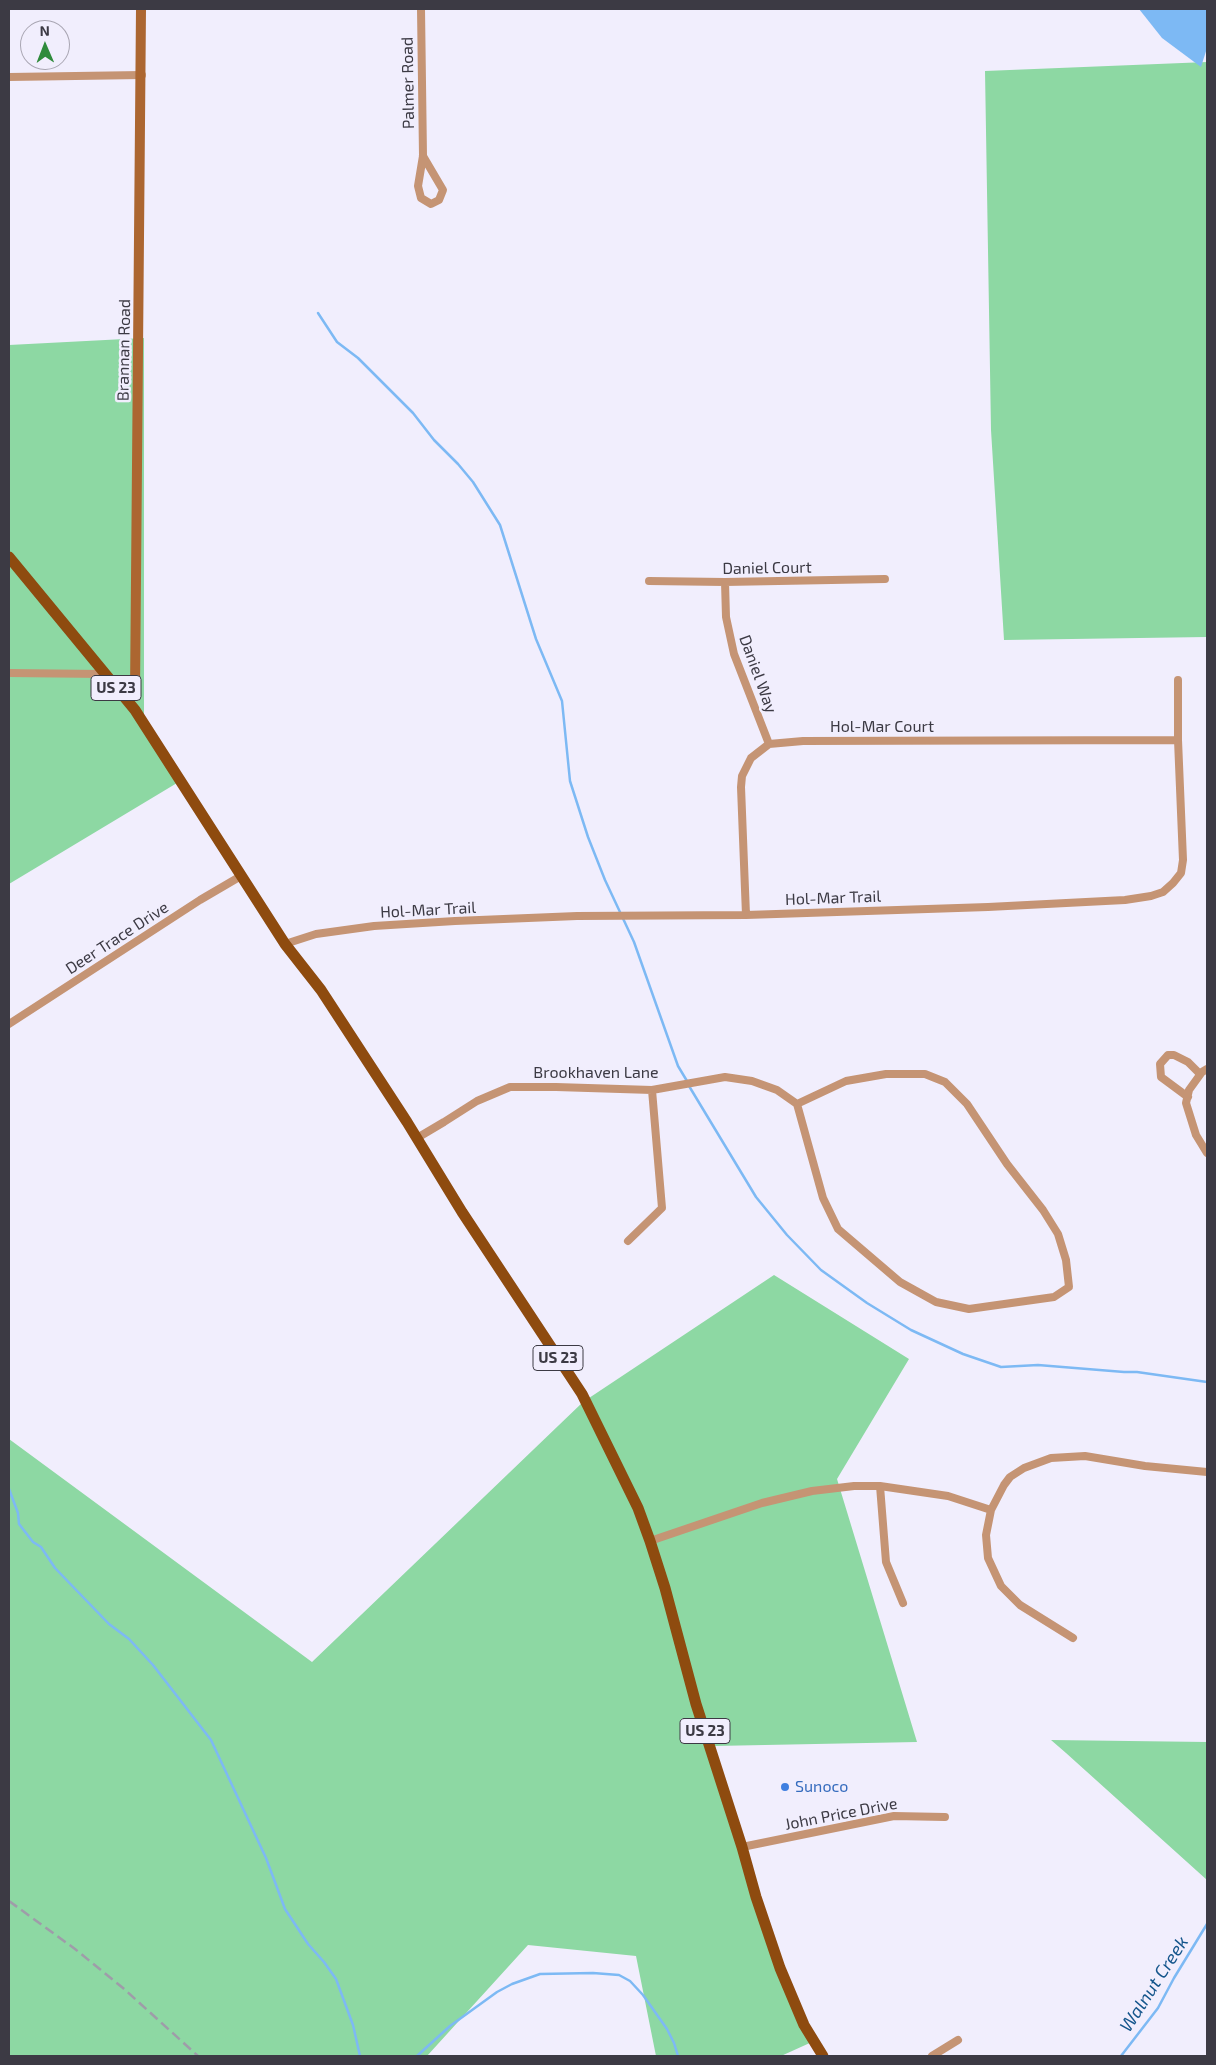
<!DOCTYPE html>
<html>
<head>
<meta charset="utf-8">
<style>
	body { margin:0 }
	#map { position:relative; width:1216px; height:2065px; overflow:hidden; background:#f1eefd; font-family:"Exo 2",sans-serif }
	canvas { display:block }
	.frame { position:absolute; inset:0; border:10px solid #3c3a44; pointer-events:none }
	.north { position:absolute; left:20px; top:20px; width:50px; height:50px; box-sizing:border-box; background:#f1eefd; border:1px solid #a9a6b3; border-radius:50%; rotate:359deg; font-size:14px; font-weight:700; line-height:20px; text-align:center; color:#3c3a44 }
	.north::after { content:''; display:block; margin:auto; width:18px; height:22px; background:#2f8b3c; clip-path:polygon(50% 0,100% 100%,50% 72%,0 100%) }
</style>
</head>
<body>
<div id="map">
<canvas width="1216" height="2065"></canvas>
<div class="frame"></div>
<div class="north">N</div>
</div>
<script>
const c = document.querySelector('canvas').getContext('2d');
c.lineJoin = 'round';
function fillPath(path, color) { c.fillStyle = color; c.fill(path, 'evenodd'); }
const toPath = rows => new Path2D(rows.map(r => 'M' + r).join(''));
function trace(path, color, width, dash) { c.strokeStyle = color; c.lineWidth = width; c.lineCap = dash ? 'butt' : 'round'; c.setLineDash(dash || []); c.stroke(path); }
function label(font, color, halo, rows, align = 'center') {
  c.font = font + ' "Exo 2",sans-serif'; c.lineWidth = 5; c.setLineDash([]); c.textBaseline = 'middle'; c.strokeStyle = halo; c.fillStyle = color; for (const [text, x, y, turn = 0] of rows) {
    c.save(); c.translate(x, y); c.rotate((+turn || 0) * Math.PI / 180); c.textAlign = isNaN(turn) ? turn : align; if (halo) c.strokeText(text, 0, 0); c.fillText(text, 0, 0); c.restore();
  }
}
fillPath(toPath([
	[1207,62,1207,637,1004,640,991,430,985,71],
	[144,338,144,724,177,783,9,884,9,345],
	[774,1275,909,1359,837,1479,917,1742,714,1746,755,1895,812,2042,781,2056,656,2056,636,1956,528,1945,427,2056,9,2056,9,1439,312,1662,583,1402],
	[1051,1740,1207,1742,1207,1880,1066,1753]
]), '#8dd8a3');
fillPath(toPath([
	[1139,9,1207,9,1207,48,1201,67,1162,38]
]), '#7db9f4');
trace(toPath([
	[318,313,337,342,358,358,413,413,434,440,458,464,473,482,500,525,536,639,562,701,570,781,588,837,605,880,634,942,678,1066,687,1081],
	[689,1086,756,1197,787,1235,821,1270,867,1303,911,1330,963,1354,1001,1367,1038,1365,1124,1372,1137,1372,1207,1382],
	[9,1489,18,1513,19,1524,33,1542,41,1547,55,1568,109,1624,129,1639,153,1665,211,1740,266,1858,285,1909,308,1944,324,1962,336,1979,353,2025,360,2056],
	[417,2056,450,2026,497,1992,512,1984,540,1974,593,1973,619,1975,630,1981,643,1995,667,2029,674,2043,678,2056],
	[1121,2056,1158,2008,1174,1978,1207,1924]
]), '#7db9f4', 2.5);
trace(toPath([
	[421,9,423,156,418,186,421,198,431,204,439,200,443,190,423,156],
	[9,77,142,75],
	[649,581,725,582,885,579],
	[725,582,726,617,734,654,769,744],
	[9,673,104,674],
	[746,915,741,787,742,776,751,758,769,744,803,741,1178,740],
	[285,944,316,934,374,926,455,921,577,916,746,915,988,907,1125,900,1151,896,1163,892,1173,883,1181,873,1183,860,1178,740,1178,680],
	[9,1024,200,900,241,876],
	[1207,1069,1202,1072,1189,1090,1186,1103,1196,1135,1207,1153],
	[1188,1097,1161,1077,1160,1064,1168,1055,1174,1055,1188,1062,1200,1074],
	[417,1138,444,1122,477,1101,510,1087,556,1087,652,1090,725,1077,752,1081,777,1090,797,1104,823,1198,838,1229,900,1282,936,1302,969,1309,1054,1297,1069,1287,1066,1260,1058,1234,1043,1210,1007,1164,967,1104,945,1082,925,1074,886,1074,846,1081,797,1104],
	[628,1241,662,1208,652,1090],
	[880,1486,886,1562,903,1603],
	[650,1541,762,1503,812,1491,854,1486,880,1486,948,1496,991,1510],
	[1073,1638,1020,1605,1001,1586,988,1558,986,1535,991,1510,1004,1485,1010,1477,1024,1468,1051,1458,1085,1456,1145,1466,1207,1472],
	[742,1847,894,1816,945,1817],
	[932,2056,958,2040]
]), '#c59474', 8);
trace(toPath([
	[135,692,141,9]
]), '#ac6631', 10);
trace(toPath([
	[9,557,135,710,285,944,321,990,407,1122,462,1212,582,1394,638,1508,650,1541,665,1588,696,1704,742,1847,756,1897,780,1968,804,2025,823,2056]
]), '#8e4b0f', 11);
trace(toPath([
	[9,1901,75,1949,123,1988,198,2056]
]), '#9f9ca9', 2.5, [10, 5]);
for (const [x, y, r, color] of [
	[785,1787,5,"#3f7fe0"]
]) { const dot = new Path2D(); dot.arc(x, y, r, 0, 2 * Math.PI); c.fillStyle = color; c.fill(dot); trace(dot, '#f1eefd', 2); }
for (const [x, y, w] of [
	[116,688,50],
	[558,1358,50],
	[705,1731,50]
]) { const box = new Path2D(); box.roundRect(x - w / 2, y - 12.5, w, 25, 4); c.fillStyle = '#f1eefd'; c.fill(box); trace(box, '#3c3a44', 1); }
label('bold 15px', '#3c3a44', null, [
	["US 23",116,688],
	["US 23",558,1358],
	["US 23",705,1731]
]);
label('16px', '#3c3a44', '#f1eefd', [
	["Palmer Road",408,83,-91],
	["Brannan Road",124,350,-89],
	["Daniel Court",767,568,-1],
	["Daniel Way",758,674,70],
	["Hol-Mar Court",882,727],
	["Hol-Mar Trail",833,898,-2],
	["Hol-Mar Trail",428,910,-3],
	["Deer Trace Drive",117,938,-33],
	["Brookhaven Lane",596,1073],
	["John Price Drive",841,1814,-11]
]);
label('16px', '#366cbe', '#f1eefd', [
	["Sunoco",795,1787]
], 'left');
label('italic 18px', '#15568c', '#f1eefd', [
	["Walnut Creek",1154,1984,-57]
]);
</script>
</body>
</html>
